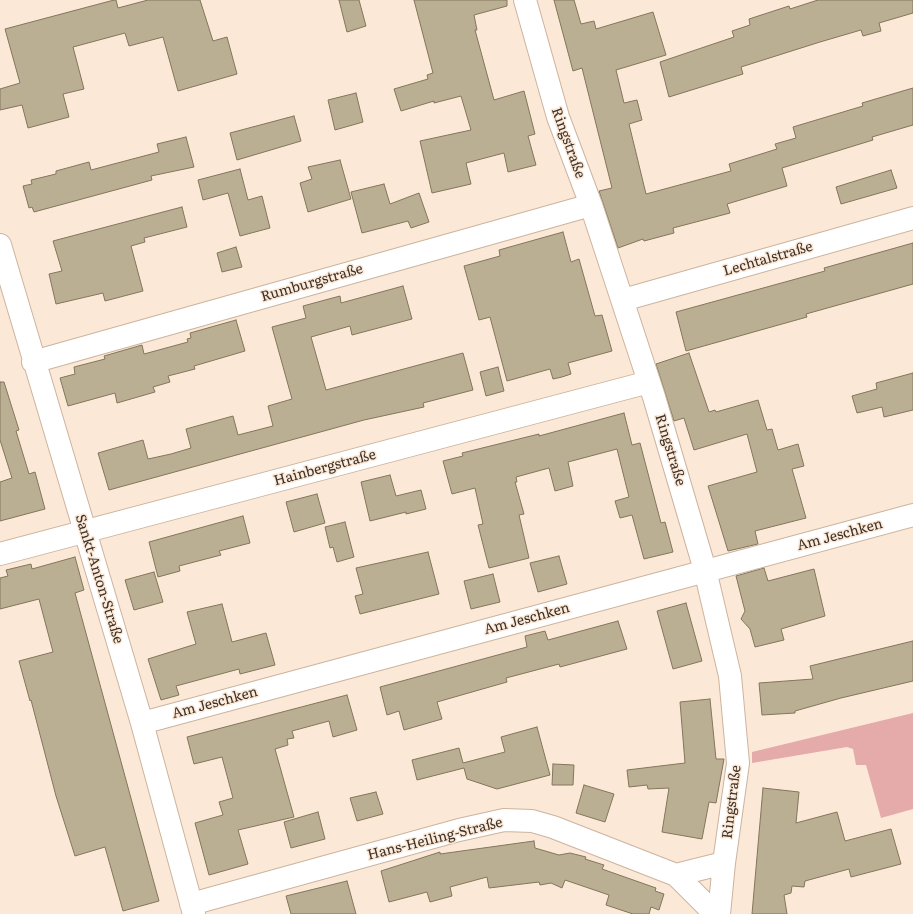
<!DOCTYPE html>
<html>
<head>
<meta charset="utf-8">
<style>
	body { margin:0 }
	canvas { display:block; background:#fce8d6 }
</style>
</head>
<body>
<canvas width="913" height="914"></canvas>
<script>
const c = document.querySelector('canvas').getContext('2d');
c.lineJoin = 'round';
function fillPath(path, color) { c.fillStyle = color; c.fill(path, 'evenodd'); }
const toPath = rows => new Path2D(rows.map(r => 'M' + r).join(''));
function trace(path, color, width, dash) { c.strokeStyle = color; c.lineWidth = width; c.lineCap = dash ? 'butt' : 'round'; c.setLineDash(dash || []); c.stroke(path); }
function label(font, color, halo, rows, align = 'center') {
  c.font = font + ' Literata,serif'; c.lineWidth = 3; c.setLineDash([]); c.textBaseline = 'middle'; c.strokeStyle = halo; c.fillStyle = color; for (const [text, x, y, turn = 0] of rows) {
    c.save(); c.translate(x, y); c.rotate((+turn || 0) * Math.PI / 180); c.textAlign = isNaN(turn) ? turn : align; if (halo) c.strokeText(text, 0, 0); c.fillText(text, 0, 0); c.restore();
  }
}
fillPath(toPath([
	[913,713,913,809,881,818,866,765,856,765,853,749,847,747,752,763,752,752]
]), '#e5abaa');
const building = toPath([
	[114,0,116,0,118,8,148,0,200,0,213,41,227,37,237,74,178,91,163,37,129,46,125,33,73,47,84,89,63,94,69,117,28,128,22,105,0,110,0,89,20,83,5,29,114,0],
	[339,0,359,0,366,26,347,32,339,0],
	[414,0,507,0,507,6,474,15,477,30,475,30,494,100,524,91,535,134,528,136,536,165,508,172,504,153,466,163,471,184,432,193,420,141,471,130,461,96,434,103,434,101,401,111,394,89,428,79,427,75,433,73,414,0],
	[554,0,574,0,581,24,594,21,596,29,653,12,666,55,616,70,624,103,637,100,642,120,629,124,646,194,731,171,729,164,777,149,775,144,796,138,793,127,863,106,862,103,913,88,913,125,872,137,873,140,782,168,787,186,727,204,730,213,673,228,674,233,644,241,643,239,618,248,599,191,612,188,582,68,573,71,554,0],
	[818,0,913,0,913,13,879,23,881,31,863,36,861,30,820,42,741,67,743,74,669,97,660,62,734,37,732,31,750,25,749,19,789,6,790,9,818,0],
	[356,93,363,122,335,130,328,100,356,93],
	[294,116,301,141,237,160,230,133,294,116],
	[186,137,194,167,151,176,152,180,34,212,32,207,29,208,23,186,32,184,31,180,56,174,56,171,89,162,91,170,159,152,157,144,186,137],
	[340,160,351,199,308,212,300,183,312,179,308,167,340,160],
	[240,169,248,200,262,196,270,228,240,236,228,193,203,200,198,180,240,169],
	[891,170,897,188,841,204,836,187,891,170],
	[384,184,390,204,419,193,429,222,411,228,408,221,362,233,351,192,384,184],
	[182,207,187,227,144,238,145,242,131,246,143,291,105,301,103,293,56,304,49,274,62,271,53,241,182,207],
	[563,232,571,262,579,259,595,316,602,315,612,351,568,363,571,374,562,377,553,379,550,369,507,381,490,317,479,320,464,266,500,256,499,250,563,232],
	[913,243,913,284,806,314,807,317,686,351,676,312,825,271,824,268,913,243],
	[236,247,242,267,222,272,217,253,236,247],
	[403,286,412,319,352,335,350,326,311,337,326,390,463,353,473,390,423,403,424,407,364,420,109,490,98,453,143,440,148,459,171,454,191,448,186,429,233,416,238,435,273,426,268,406,292,399,272,327,306,318,303,306,340,296,341,303,403,286],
	[236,320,245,351,194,366,195,369,168,376,170,382,153,387,155,392,117,403,115,393,68,406,60,378,75,374,74,367,105,359,104,356,142,345,144,354,188,342,187,339,191,338,190,333,236,320],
	[689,353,709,412,715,410,716,412,758,400,767,430,772,429,778,450,798,444,804,466,792,469,806,518,755,531,758,544,728,551,708,486,757,472,747,434,694,450,684,418,674,421,656,364,689,353],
	[498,367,504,391,486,396,480,372,498,367],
	[913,373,913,410,884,417,882,407,857,413,852,396,877,389,876,383,913,373],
	[0,382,4,382,19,430,16,431,29,474,35,472,45,509,0,521,0,482,12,478,0,440,0,382],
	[624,413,632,445,640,443,661,523,665,522,673,552,644,559,632,515,620,518,615,501,629,497,617,449,568,462,573,486,555,491,549,468,516,477,517,482,515,482,524,514,519,515,529,558,489,568,478,525,483,524,475,488,452,494,443,461,463,456,462,453,539,434,539,436,624,413],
	[390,475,396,496,421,490,426,509,406,514,406,512,370,521,361,482,390,475],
	[317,494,325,523,294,532,286,502,317,494],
	[243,516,250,543,219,551,221,555,179,566,180,571,158,577,149,542,243,516],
	[345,522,354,557,337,562,333,547,330,548,325,527,345,522],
	[428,552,439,594,360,614,355,596,363,594,356,568,428,552],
	[559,556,567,584,538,592,530,563,559,556],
	[75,557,84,590,75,593,159,901,123,911,105,847,75,856,56,796,31,700,30,701,19,661,53,652,39,599,0,609,0,578,8,576,6,570,31,564,32,569,75,557],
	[764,568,768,581,814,569,825,616,781,629,784,640,755,647,750,629,741,619,745,611,736,576,764,568],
	[154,572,163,602,134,610,125,580,154,572],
	[493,574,500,602,471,609,464,581,493,574],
	[686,603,702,661,673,669,657,611,686,603],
	[222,604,232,642,266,633,275,665,240,674,239,669,176,686,179,695,161,700,148,659,196,644,187,612,222,604],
	[618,621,627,649,560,667,559,664,506,678,507,682,437,702,442,719,404,730,399,711,387,715,380,687,527,647,525,636,545,631,548,640,618,621],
	[913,641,913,681,841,698,795,711,795,713,762,715,759,683,813,679,810,666,913,641],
	[347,695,357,730,333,737,329,721,292,731,294,738,287,739,288,745,275,749,294,817,238,830,248,864,209,875,195,823,223,815,219,802,233,798,222,757,194,764,187,737,347,695],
	[710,699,716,759,724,759,716,803,709,802,702,839,662,832,669,788,648,789,647,785,629,787,627,770,685,763,680,702,710,699],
	[537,727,550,775,497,789,467,779,464,768,417,780,412,760,459,748,463,763,505,752,501,737,537,727],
	[553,764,574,765,573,785,552,785,553,764],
	[584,785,614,794,605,822,576,813,584,785],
	[763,788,799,792,796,823,837,812,845,841,891,829,901,864,851,877,849,869,805,881,804,887,792,886,791,893,784,895,787,914,752,914,763,788],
	[376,792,383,814,357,821,350,798,376,792],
	[318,812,325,839,291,848,284,822,318,812],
	[534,841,535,848,559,855,570,853,586,857,585,859,604,865,602,869,656,888,655,891,664,894,659,910,651,907,649,914,633,914,606,905,609,895,565,880,562,888,551,883,540,885,539,882,489,888,487,877,450,887,452,896,430,902,427,892,389,902,381,871,440,852,440,854,534,841],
	[347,881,356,914,291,914,286,896,347,881]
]);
fillPath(building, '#baae93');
trace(building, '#82765c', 1);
const minor = toPath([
	[525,0,558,117,591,205,654,397,705,570,730,676,738,763,724,863,719,914],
	[0,245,142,723,194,914],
	[623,300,913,218],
	[33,362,591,205],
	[0,554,649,382],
	[142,723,913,515],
	[676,875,724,863],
	[191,904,459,830,504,820,532,821,553,827,676,875,715,914]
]);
trace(minor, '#ccb49f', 24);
trace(minor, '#fff', 22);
label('14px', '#3b3129', '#fce8d6', [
	["Ringstraße",568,143,70],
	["Lechtalstraße",768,259,-16],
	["Rumburgstraße",312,283,-16],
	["Ringstraße",670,450,73],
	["Hainbergstraße",325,468,-15],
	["Am Jeschken",840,535,-15],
	["Sankt-Anton-Straße",99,579,73],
	["Am Jeschken",527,619,-15],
	["Am Jeschken",215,703,-15],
	["Ringstraße",732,802,-83],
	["Hans-Heiling-Straße",435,839,-14]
]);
</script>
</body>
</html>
